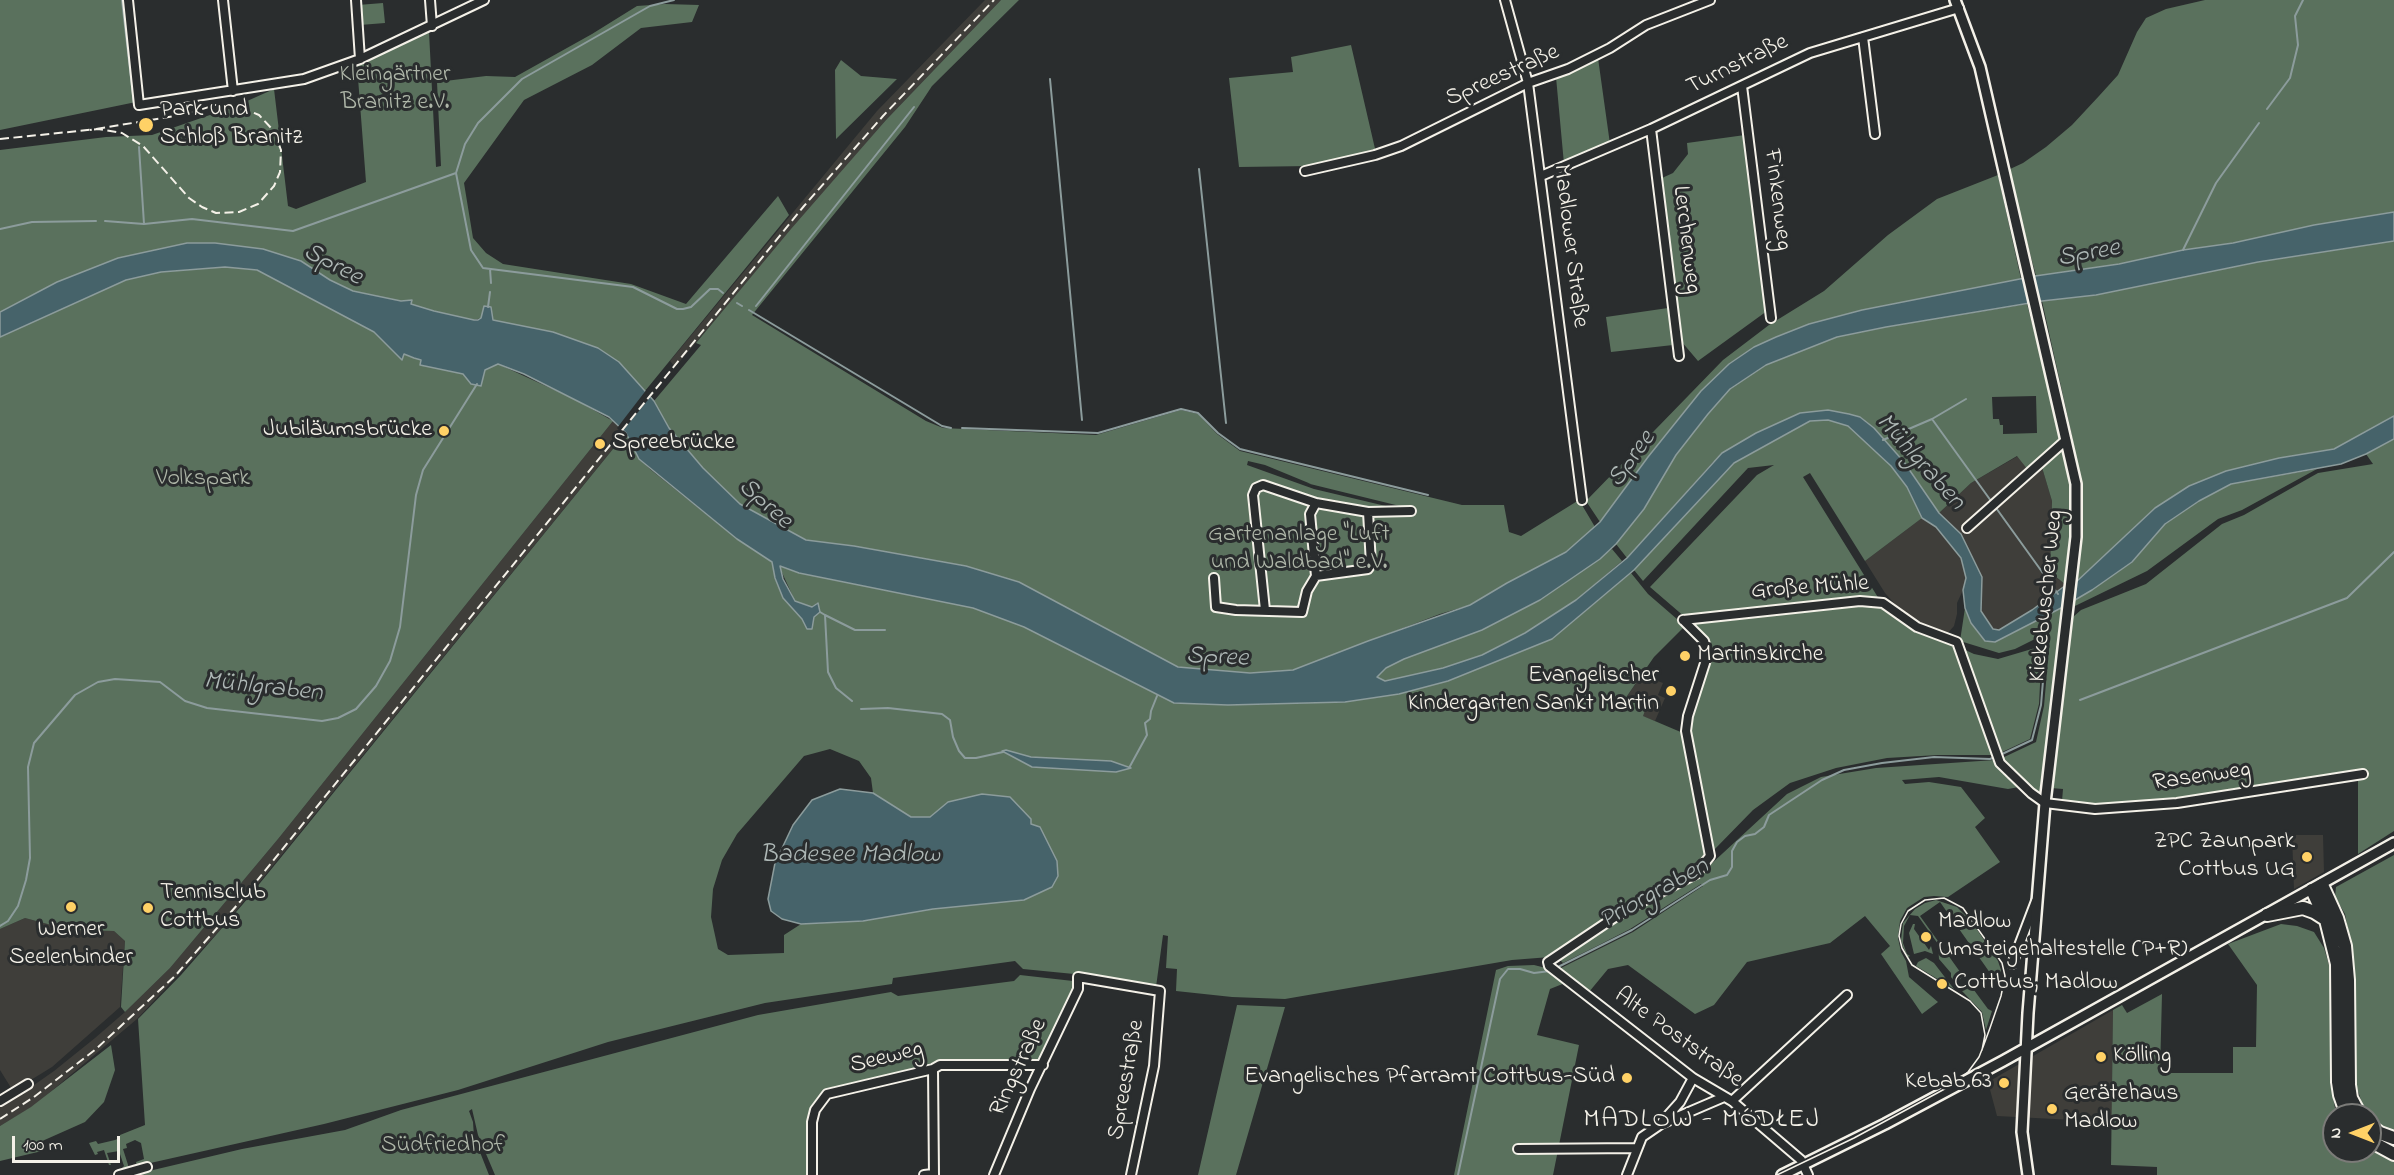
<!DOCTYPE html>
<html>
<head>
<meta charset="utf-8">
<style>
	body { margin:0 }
	#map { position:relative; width:2394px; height:1175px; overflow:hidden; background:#2a2d2e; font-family:"Indie Flower",sans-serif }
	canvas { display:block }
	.north { position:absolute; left:2322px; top:1103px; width:60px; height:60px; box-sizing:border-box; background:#2a2d2e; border:2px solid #7b7b78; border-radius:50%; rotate:270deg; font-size:16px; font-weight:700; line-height:24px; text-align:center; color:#f4f1e8 }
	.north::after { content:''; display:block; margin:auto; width:21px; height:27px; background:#ffd166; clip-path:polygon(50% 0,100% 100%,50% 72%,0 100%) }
	.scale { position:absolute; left:12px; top:1136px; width:108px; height:27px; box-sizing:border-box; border:3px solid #f4f1e8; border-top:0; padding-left:8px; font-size:18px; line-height:21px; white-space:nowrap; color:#f4f1e8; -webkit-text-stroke:4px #2a2d2e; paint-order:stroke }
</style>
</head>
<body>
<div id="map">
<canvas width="2394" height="1175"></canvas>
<div class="north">N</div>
<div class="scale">100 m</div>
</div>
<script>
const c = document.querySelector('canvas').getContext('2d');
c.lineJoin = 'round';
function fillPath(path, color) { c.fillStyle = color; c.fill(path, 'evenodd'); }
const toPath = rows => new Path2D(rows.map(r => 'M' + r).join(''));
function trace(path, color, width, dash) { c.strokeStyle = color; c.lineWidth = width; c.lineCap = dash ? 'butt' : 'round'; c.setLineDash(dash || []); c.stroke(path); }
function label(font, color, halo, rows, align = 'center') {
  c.font = font + ' "Indie Flower",sans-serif'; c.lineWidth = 6; c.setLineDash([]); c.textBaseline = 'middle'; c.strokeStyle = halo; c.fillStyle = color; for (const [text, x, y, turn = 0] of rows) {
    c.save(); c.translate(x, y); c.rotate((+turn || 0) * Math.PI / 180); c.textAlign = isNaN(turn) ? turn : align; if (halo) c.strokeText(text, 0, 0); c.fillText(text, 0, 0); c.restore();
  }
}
fillPath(toPath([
	[985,0,1001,0,886,120,675,367,670,361,877,111],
	[613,421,626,433,222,928,137,1019,35,1105,0,1126,0,1104,24,1092,54,1071,95,1038,125,1012,170,968,278,839],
	[2018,456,2041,464,2052,501,2050,572,2066,585,2032,610,1999,630,1993,629,1981,610,1982,577,1939,513,1971,483],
	[1922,518,1936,527,1961,558,1966,578,1963,590,1957,603,1957,614,1954,626,1946,635,1914,622,1901,611,1885,593,1865,561],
	[1642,675,1663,683,1658,695,1665,698,1655,721,1642,716,1627,696],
	[2292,835,2323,835,2324,872,2294,889],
	[25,918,71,930,114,931,125,941,120,1007,52,1067,13,1091,0,1070,0,929],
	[2113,1010,2112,1122,1997,1116,1988,1082]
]), '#3f3e3a');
fillPath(toPath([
	[0,0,124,0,136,102,0,130],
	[1001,0,1019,0,932,86,905,127,752,315,926,421,943,428,1096,435,1181,410,1198,414,1217,434,1240,451,1462,505,1504,505,1509,532,1521,536,1579,500,1595,527,1566,552,1507,583,1470,605,1440,614,1293,670,1250,673,1178,667,1019,582,966,566,854,546,806,540,740,504,703,468,669,428,654,401,701,345,696,343,791,229,886,120],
	[1248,461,1265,465,1311,484,1306,483,1412,509,1411,512,1314,489,1247,465],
	[2205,0,2394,0,2394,212,2314,225,2233,243,2183,250,2119,264,2036,276,2008,170,2023,163,2046,147,2072,125,2099,96,2118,75,2137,32,2146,18,2166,9],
	[383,3,385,23,360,25,358,5],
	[665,4,699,5,692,22,641,28,592,65,524,100,464,183,473,238,486,253,503,264,631,284,686,304,778,196,789,215,645,391,619,362,553,332,492,320,491,316,473,320,434,311,411,304,411,300,401,301,353,291,330,280,301,261,215,243,187,243,118,258,57,282,0,312,0,150,106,137,152,135,236,106,274,89,288,206,296,209,366,182,357,65,429,32,436,167,441,166,437,82,486,76,515,77,592,34,637,6],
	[1351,45,1376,153,1311,166,1239,167,1229,78,1293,72,1291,57],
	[1598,58,1610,144,1564,164,1556,77],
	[841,60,861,76,897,79,836,139,835,70],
	[1745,135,1767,311,1698,361,1681,341,1662,178,1673,173,1688,154,1687,143],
	[1998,175,2021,279,1862,310,1809,324,1776,337,1667,433,1600,522,1586,501,1723,360,1769,325,1824,291,1888,235,1937,199],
	[2394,241,2394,416,2334,449,2279,458,2226,471,2189,486,2155,508,2075,584,2081,505,2078,475,2072,436,2042,301,2096,295,2258,262],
	[225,267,257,270,286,284,374,332,402,359,404,354,421,360,420,365,463,374,471,384,481,386,485,370,498,364,574,399,613,421,278,839,170,968,125,1012,121,1007,125,941,114,931,70,930,25,918,0,929,0,337,126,280,160,272],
	[2027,304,2062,438,2028,470,2017,456,1971,483,1939,513,1904,462,1874,428,1860,417,1828,410,1713,462,1627,558,1616,544,1644,509,1676,455,1708,414,1730,389,1766,365,1837,337,1886,327],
	[2036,396,2037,433,2003,434,2003,425,2000,425,1999,419,1993,419,1992,397],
	[1668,308,1673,345,1611,352,1606,317],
	[1828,420,1848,426,1891,466,1907,487,1922,518,1865,561,1810,473,1803,477,1879,599,1686,618,1650,587,1757,475,1774,465,1748,468,1643,581,1634,570,1734,463,1810,421],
	[626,433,639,459,651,470,737,539,772,562,775,578,783,598,802,619,814,617,817,603,812,607,795,601,779,566,799,573,973,608,1024,627,1174,703,1228,705,1345,702,1399,694,1448,681,1552,639,1631,573,1648,594,1685,626,1654,657,1627,696,1647,705,1643,716,1683,733,1706,855,1695,871,1650,892,1592,927,1550,957,1512,960,1285,999,1232,997,1176,991,1177,969,1166,968,1168,936,1163,935,1156,987,1074,974,1023,969,1015,961,893,978,892,984,765,1003,608,1042,458,1090,324,1124,137,1166,136,1162,144,1159,141,1143,135,1140,126,1144,127,1148,123,1149,129,1168,118,1172,124,1166,119,1151,107,1153,111,1165,109,1165,104,1150,97,1152,98,1154,95,1155,89,1143,96,1141,98,1144,115,1140,120,1138,120,1135,145,1125,138,1019,181,975,243,904],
	[830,749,859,761,871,778,873,793,911,817,930,817,948,802,1049,848,1057,861,933,909,863,921,801,924,784,935,784,953,728,955,718,949,711,917,713,889,722,860,737,834,804,756],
	[2394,439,2394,831,2358,854,2358,778,2356,772,2176,800,2089,807,2062,801,2063,789,2051,788,2052,776,2073,617,2081,610,2146,584,2222,524,2244,515,2318,473,2373,464,2366,454],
	[2064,445,2073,480,2075,506,2066,585,2050,572,2052,501,2041,464],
	[2317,469,2242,510,2218,519,2147,571,2075,606,2075,600,2132,562,2165,524,2199,501,2231,484],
	[1612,549,1622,561,1576,600,1525,633,1482,655,1443,668,1385,681,1376,677,1386,668,1404,659,1482,630,1540,600],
	[1862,603,1882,607,1908,626,1955,647,1993,755,1938,755,1887,758,1836,768,1790,783,1753,810,1713,851,1689,733,1690,717,1711,657,1710,647,1705,636,1690,622],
	[2063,607,2044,800,2004,766,2000,759,2036,742,2044,706,2050,637,2037,638,2015,649,1999,653,1960,641,1965,608,1971,623,1985,641,1995,642],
	[2042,646,2039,704,2030,739,1998,754,1961,648,1974,654,1998,659],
	[1995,760,2000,769,2019,787,2008,789,1939,777,1902,780,1905,784,1929,782,1961,787,1985,818,1975,827,2000,862,1948,897,1934,896,1924,897,1907,908,1900,921,1898,938,1901,952,1906,961,1909,977,1938,1002,1922,1014,1881,954,1890,946,1865,916,1830,943,1747,962,1714,1005,1695,1014,1628,965,1608,969,1589,992,1557,970,1633,932,1703,886,1701,884,1630,929,1599,945,1563,963,1559,959,1636,906,1697,877,1787,794,1821,777,1876,768],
	[2394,855,2394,1130,2385,1129,2364,1109,2354,1079,2354,962,2345,914,2335,897,2336,887],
	[1936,900,1957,907,1972,922,1998,961,2001,970,2000,987,1940,902,1920,916,1963,976,1956,984,1951,977,1951,973,1939,959,1938,944,1918,916,1910,915,1904,926,1903,943,1907,954,1910,956,1908,957,1903,947,1901,940,1903,923,1915,909,1925,903],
	[1913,924,1915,924,1914,929,1929,950,1931,946,1933,954,1925,951,1914,954,1909,933],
	[2281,924,2297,926,2314,932,2324,948,2330,968,2330,1082,2335,1108,2338,1115,2334,1115,2334,1151,2370,1150,2394,1161,2394,1175,2157,1175,2157,1167,2111,1165,2113,1010,2122,1005,2127,1013,2162,994,2160,1073,2233,1073,2233,1047,2256,1047,2257,985,2228,944],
	[1926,958,1934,963,1954,989,1916,966,1918,962],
	[1534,965,1546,968,1565,983,1550,989,1537,1035,1579,1045,1553,1175,1454,1175,1496,970,1508,966],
	[1020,975,1073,981,1073,991,1042,1060,940,1061,826,1091,812,1107,808,1121,808,1175,495,1175,478,1135,472,1109,469,1111,473,1122,474,1137,489,1175,132,1175,242,1149,345,1130,401,1110,758,1015,891,992,898,996,1014,981],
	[1968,982,1988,1009,1992,1011,1986,1030,1982,1012,1962,991],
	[1237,1005,1285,1007,1236,1175,1198,1175],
	[111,1045,115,1070,104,1102,85,1122,40,1142,42,1151,0,1161,0,1126,31,1107]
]), '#5a715d');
const water = toPath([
	[2394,212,2394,241,2258,262,2096,295,2042,301,1886,327,1837,337,1766,365,1730,389,1708,414,1676,455,1644,509,1616,544,1600,559,1540,600,1482,630,1404,659,1386,668,1377,677,1385,681,1443,668,1482,655,1525,633,1576,600,1627,558,1722,453,1756,433,1800,413,1828,410,1849,414,1860,417,1874,428,1904,462,1939,513,1961,534,1982,577,1981,611,1993,629,1999,630,2032,610,2066,585,2075,583,2155,508,2189,486,2226,471,2279,458,2334,449,2394,416,2394,439,2366,454,2341,464,2231,484,2199,501,2165,524,2132,562,2092,590,2063,607,1995,642,1985,641,1971,623,1965,608,1963,590,1966,578,1961,558,1936,527,1922,518,1907,487,1891,466,1848,426,1828,420,1810,421,1734,463,1634,570,1552,639,1448,681,1399,694,1345,702,1228,705,1174,703,1024,627,973,608,799,573,780,566,783,579,795,601,812,607,818,603,820,612,814,617,812,629,807,629,802,619,783,598,775,578,772,562,737,539,639,459,626,433,609,417,524,374,498,364,485,370,481,386,471,384,463,374,420,365,421,360,414,358,404,354,402,360,374,332,257,270,225,267,161,272,126,280,0,337,0,312,57,282,118,258,187,243,215,243,263,249,301,261,330,280,353,291,401,301,412,300,411,304,434,311,474,320,478,320,481,318,484,306,491,307,493,320,553,332,598,348,619,362,654,401,669,428,703,468,740,504,806,540,854,546,966,566,1019,582,1178,667,1250,673,1293,670,1368,641,1470,605,1507,583,1566,552,1600,522,1648,457,1701,391,1729,364,1754,347,1776,337,1809,324,1862,310,2035,276,2119,264,2183,250,2233,243,2314,225,2394,212],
	[1006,750,1031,757,1111,761,1131,768,1116,772,1032,767,1002,751,1006,750],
	[840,789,873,793,911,817,930,817,948,802,982,794,1010,797,1031,819,1031,824,1040,827,1057,861,1058,876,1052,887,1024,900,933,909,863,921,801,924,782,919,771,911,768,899,775,863,793,825,812,800,840,789]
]);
fillPath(water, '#46636a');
trace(water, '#8c9c9c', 1.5);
fillPath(toPath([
	[647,389,652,395,621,433,617,428]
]), '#2a2d2e');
trace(toPath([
	[122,0,134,104],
	[1050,79,1082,420],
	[2267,109,2290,78,2298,45,2295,16,2303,0],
	[139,147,144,224],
	[1199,169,1226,423],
	[456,173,465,144,478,123,522,79,650,6,674,0],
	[105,221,144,224,192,219,293,231,456,173,471,250,483,268,633,287,677,309,683,309,691,307,710,289,718,289,723,293],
	[0,229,32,222,96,221],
	[2183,250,2216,183,2259,123],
	[490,269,491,283],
	[737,303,742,306],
	[756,306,914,107],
	[488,307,490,292],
	[749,310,942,426,951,428],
	[1932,419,2058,594],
	[962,428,1098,433,1181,409,1198,413,1218,433,1240,449,1428,495],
	[1883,440,1932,419,1966,399],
	[820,612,825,615,828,672,836,688,852,701],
	[825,615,855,630,885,630],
	[2046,633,2047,614],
	[2080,700,2347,598,2394,552],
	[861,709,888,708,942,714,950,720,953,737,959,751,965,758,976,758,1003,752],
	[2000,755,2032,740,2041,705,2046,645],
	[1129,768,1147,735,1145,723,1150,719,1151,711,1157,696],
	[0,926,8,921,18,906,26,880,30,858,28,767,34,743,75,695,98,682,115,679,160,682,185,701,207,708,322,721,338,718,356,709,376,686,390,661,400,627,416,495,423,470,477,384],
	[1556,968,1632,930,1710,880,1727,875,1732,867,1732,851,1737,842,1745,836,1755,834,1764,827,1769,815,1822,780,1844,770,1882,763,1934,757,1990,759,1995,757],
	[1458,1175,1500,979,1508,969,1520,969,1534,973,1550,971]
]), '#8c9c9c', 2);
const minor = toPath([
	[128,0,139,105,304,79,360,59,484,0],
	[223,0,233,91],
	[356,0,360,59],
	[430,0,432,26],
	[1505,0,1528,83,1582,500],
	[1863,37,1875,134],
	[1742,86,1771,318],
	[1651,129,1679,356],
	[1305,171,1375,155,1401,146,1528,83,1568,69,1610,48,1646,25,1710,0],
	[1541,176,1651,129,1810,53,1959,8],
	[1316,503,1310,514,1316,576,1368,569,1371,564,1368,512],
	[1967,528,2066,440],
	[1214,578,1216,607,1236,610,1302,612,1307,591,1316,576],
	[1265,610,1253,495,1256,488,1263,485,1316,503,1368,512,1411,511],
	[1683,620,1860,601,1883,603,1917,627,1957,642,2000,763,2031,793,2045,803,2095,809,2177,803,2363,774],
	[1683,620,1704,641,1707,651,1706,660,1688,716,1686,731,1710,856,1696,874,1624,911,1548,962,1549,966,1693,1078,1732,1101,1801,1160,1808,1175],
	[2012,964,2036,901],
	[933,1069,934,1175],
	[0,1101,28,1084],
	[1732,1101,1847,995],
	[1663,1121,1680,1102,1693,1078],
	[1518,1149,1637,1148],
	[119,1175,147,1167],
	[812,1175,812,1122,815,1110,827,1094,933,1069,940,1065,1043,1065],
	[924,1175,933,1174],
	[994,1175,1030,1089,1078,989,1078,977,1160,991,1154,1066,1131,1175],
	[1627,1175,1642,1137,1661,1124,1724,1097]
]);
const major = toPath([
	[1955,0,1980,67,2076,484,2076,537,2045,803,2028,1013,2022,1132,2028,1175],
	[1782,1175,1885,1124,2003,1061,2394,843]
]);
const highway = toPath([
	[2322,885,2337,918,2345,946,2348,980,2349,1085,2351,1098,2360,1115],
	[2312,890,2326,920,2337,964,2338,1082,2340,1095,2347,1115],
	[2267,915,2303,908,2314,912,2325,919],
	[2370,1126,2380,1133,2394,1138],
	[2370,1141,2394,1154]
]);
trace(minor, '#f4f1e8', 12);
trace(major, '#f4f1e8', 14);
trace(highway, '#f4f1e8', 16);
trace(minor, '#2a2d2e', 8);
trace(major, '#2a2d2e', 9);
trace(highway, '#2a2d2e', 12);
trace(toPath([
	[1777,1175,1854,1138,1952,1085,1968,1072,1979,1057,1983,1047,1990,1028,2001,996,2005,976,2002,963,1963,908,1944,898,1925,900,1908,911,1901,924,1899,936,1902,948,1912,965,1970,1001,1981,1013,1985,1035,1982,1050]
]), '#f4f1e8', 1.5);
trace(toPath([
	[0,139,98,129,122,133,143,146,189,198,202,207,216,213,239,212,258,204,274,186,280,172,281,150,273,130,259,115,235,105,215,105,187,114,90,130],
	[0,1119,34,1097,96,1049,175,976,238,904,804,206,883,116,994,0]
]), '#f4f1e8', 2, [9, 4.5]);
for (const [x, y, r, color] of [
	[146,125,8,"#ffd166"],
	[444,431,6,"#ffd166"],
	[600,444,6,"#ffd166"],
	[1685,656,6,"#ffd166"],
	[1671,691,6,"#ffd166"],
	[2307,857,6,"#ffd166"],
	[71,907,6,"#ffd166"],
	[148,908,6,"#ffd166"],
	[1926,937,6,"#ffd166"],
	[1942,984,6,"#ffd166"],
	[2101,1057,6,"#ffd166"],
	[1627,1078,6,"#ffd166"],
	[2004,1083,6,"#ffd166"],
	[2052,1109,6,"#ffd166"]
]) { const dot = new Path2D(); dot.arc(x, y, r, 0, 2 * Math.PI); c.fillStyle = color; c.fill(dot); trace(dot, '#2a2d2e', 2); }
label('24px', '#f4f1e8', '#2a2d2e', [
	["Turnstraße",1738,66,-26],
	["Spreestraße",1503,77,-24],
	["Finkenweg",1776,200,83],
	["Lerchenweg",1685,240,83],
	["Madlower Straße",1569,246,83],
	["Große Mühle",1810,589,-4],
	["Kiekebuscher Weg",2048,596,-84],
	["Rasenweg",2202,778,-8],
	["Alte Poststraße",1678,1039,36],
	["Seeweg",887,1059,-14],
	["Ringstraße",1020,1068,-65],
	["Spreestraße",1128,1080,-80]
]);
label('24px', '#afb7a9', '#2a2d2e', [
	["Kleingärtner",395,76],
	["Branitz e.V.",395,104],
	["Volkspark",203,480],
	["Gartenanlage \"Luft",1299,536],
	["und Waldbad\" e.V.",1299,564],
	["Südfriedhof",443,1147]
]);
label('24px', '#f4f1e8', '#2a2d2e', [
	["Park und",160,111],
	["Schloß Branitz",160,139],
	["Jubiläumsbrücke",432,431,"right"],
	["Spreebrücke",612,444],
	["Martinskirche",1697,656],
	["Evangelischer",1659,677,"right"],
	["Kindergarten Sankt Martin",1659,705,"right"],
	["ZPC Zaunpark",2295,843,"right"],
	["Cottbus UG",2295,871,"right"],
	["Tennisclub",160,894],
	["Cottbus",160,922],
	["Madlow",1938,923],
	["Umsteigehaltestelle (P+R)",1938,951],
	["Werner",71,931,"center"],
	["Seelenbinder",71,959,"center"],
	["Cottbus, Madlow",1954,984],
	["Kölling",2113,1057],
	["Evangelisches Pfarramt Cottbus-Süd",1615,1078,"right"],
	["Kebab 63",1992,1083,"right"],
	["Gerätehaus",2064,1095],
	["Madlow",2064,1123]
], 'left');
label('italic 26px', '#aeb8b6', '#2a2d2e', [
	["Spree",2089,255,-10],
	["Spree",332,266,28],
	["Spree",1633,460,-54],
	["Mühlgraben",1919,463,48],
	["Spree",764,505,42],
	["Spree",1217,659,3],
	["Mühlgraben",263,689,6],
	["Badesee Madlow",850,857],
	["Priorgraben",1655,895,-29]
]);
c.letterSpacing = '1.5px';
label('27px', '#f4f1e8', '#2a2d2e', [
	["MADLOW - MÓDŁEJ",1702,1122]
]);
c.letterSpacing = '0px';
</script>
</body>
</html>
